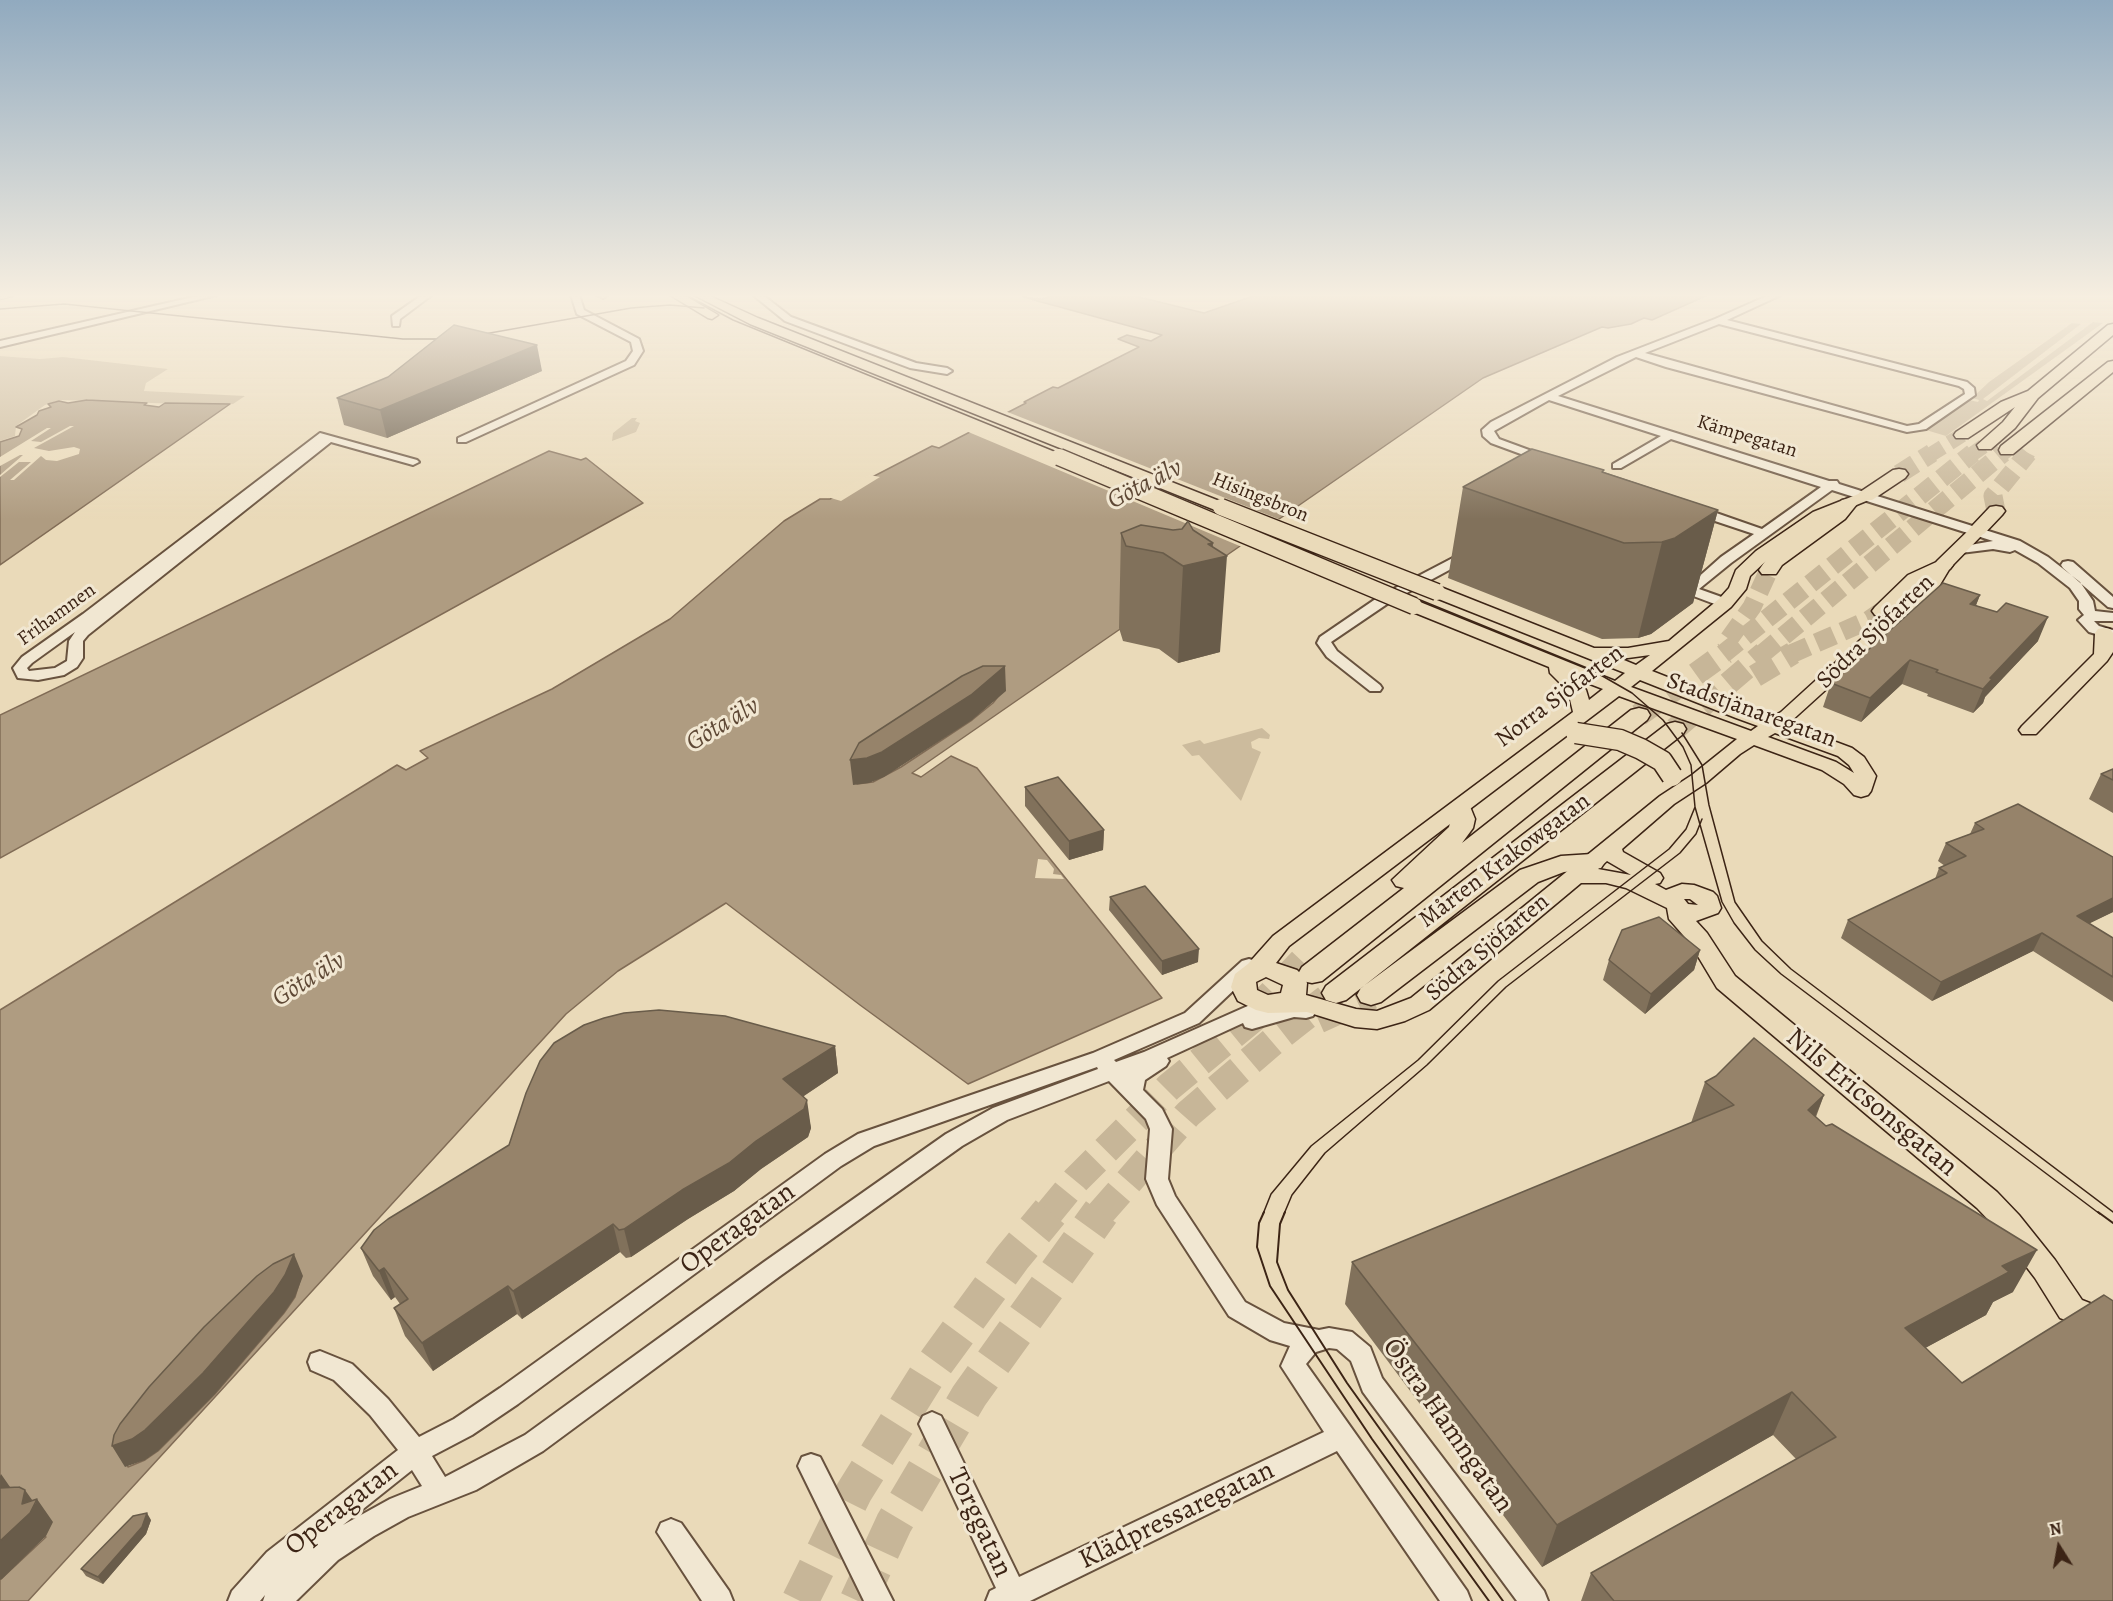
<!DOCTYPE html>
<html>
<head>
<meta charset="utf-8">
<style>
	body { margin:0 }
	#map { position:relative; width:2113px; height:1601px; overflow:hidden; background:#eadab9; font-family:Alegreya,serif }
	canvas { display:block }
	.north { position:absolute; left:2029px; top:1517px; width:60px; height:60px; -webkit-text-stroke:4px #f1e7d2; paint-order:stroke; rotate:349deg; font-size:16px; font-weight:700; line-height:24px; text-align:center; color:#3c2415 }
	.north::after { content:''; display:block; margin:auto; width:21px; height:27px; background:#3c2415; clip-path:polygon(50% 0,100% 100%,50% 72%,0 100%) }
</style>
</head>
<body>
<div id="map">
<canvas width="2113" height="1601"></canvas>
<div class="north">N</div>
</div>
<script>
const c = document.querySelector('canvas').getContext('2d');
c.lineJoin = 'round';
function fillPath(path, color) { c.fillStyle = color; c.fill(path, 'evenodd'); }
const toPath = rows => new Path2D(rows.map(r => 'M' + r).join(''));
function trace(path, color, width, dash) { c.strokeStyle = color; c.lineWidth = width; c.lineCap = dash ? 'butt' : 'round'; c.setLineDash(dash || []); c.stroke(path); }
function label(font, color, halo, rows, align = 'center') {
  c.font = font + ' Alegreya,serif'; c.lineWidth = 6; c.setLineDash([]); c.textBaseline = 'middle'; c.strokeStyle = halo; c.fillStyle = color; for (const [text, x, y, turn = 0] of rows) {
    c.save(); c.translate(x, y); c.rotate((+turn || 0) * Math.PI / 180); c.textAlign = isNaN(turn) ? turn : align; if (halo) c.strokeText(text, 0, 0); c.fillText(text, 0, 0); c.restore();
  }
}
fillPath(toPath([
	[2093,322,2103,323,1946,436,1926,430,1969,400,1978,402,1979,400,1972,398,1989,382,2072,323,2081,324,1983,399,1987,401],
	[0,356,40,359,63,357,168,369,146,383,144,391,245,396,233,404,213,405,60,400,45,405,16,426,15,436,0,441],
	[632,418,637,418,635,421,640,423,636,432,612,441,613,433],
	[1262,728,1270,735,1269,739,1259,738,1251,742,1252,748,1261,752,1241,801,1199,755,1192,756,1182,745,1200,740,1204,744]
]), '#ccbb9d');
const water = toPath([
	[1054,295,1131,295,1204,313,1256,295,1708,295,1652,320,1644,318,1631,324,1608,328,1602,327,1483,378,912,773,921,777,951,756,977,768,1162,998,968,1084,860,1005,726,903,618,971,566,1014,28,1601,0,1601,0,1580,46,1537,0,1526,0,1010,397,765,406,770,428,758,420,751,552,689,670,619,784,521,820,499,830,499,932,446,939,448,1026,403,1024,402,1053,387,1058,388,1139,347,1118,339,1127,335,1151,341,1162,335,1023,297,1042,299,1054,295],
	[1000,694,993,703,972,720,901,767,873,782,857,784,1000,694],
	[301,1277,295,1297,284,1313,215,1394,158,1451,145,1460,128,1467,126,1461,301,1277],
	[87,400,147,403,144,405,159,407,165,403,230,404,0,565,0,442,19,436,22,429,16,427,37,415,39,411,51,407,48,404,59,401,68,403,87,400],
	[549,451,581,460,586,458,643,503,0,858,0,715,549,451]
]);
fillPath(water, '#af9c81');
trace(water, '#816c56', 1.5);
fillPath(toPath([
	[1005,411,1281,520,1242,547,966,431],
	[70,426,74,426,34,448,49,451,74,447,80,449,79,454,57,461,46,460,41,456,14,480,10,480,31,462,19,462,0,477,0,475,23,455,20,455,0,466,0,457,47,428,51,428,31,441,41,442],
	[870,475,880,477,841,501,824,496,829,496],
	[1038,859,1047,860,1054,869,1053,874,1061,875,1064,879,1035,878]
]), '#eadab9');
trace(toPath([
	[1930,455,1962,435],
	[1971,455,1985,445],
	[2001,455,2007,450],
	[2027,455,2028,453]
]), '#c7b698', 15, [15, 8]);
trace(toPath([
	[1899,474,1932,453],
	[1996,511,1993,496,2028,453],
	[1729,639,1752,607,1769,570],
	[1723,654,1973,453],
	[1762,654,2003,453],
	[1791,654,1869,620,1882,611]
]), '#c7b698', 19, [19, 9]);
trace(toPath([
	[1755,676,1793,653],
	[1639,715,1725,653],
	[1675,729,1764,653]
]), '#c7b698', 23, [23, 12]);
trace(toPath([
	[1253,1014,1308,956],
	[1318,1019,1371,995],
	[1048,1214,1076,1180,1169,1087,1269,1005],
	[1100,1214,1188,1114,1277,1038,1327,999]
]), '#c7b698', 29, [29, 14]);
trace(toPath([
	[800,1601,854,1492,929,1372,1012,1258,1050,1212],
	[858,1601,894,1523,969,1396,1101,1212]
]), '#c7b698', 37, [37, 18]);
const minor = toPath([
	[202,295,217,295,0,347,0,341,202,295],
	[422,295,432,295,400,319,399,326,393,326,392,316,422,295],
	[571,295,579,295,584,310,639,339,643,351,634,365,466,442,458,442,458,438,626,361,633,351,631,342,577,314,571,295],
	[597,295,608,295,603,298,597,295],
	[753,295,763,295,791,317,916,363,947,368,952,371,947,374,910,368,785,321,753,295],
	[1769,295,1781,295,1727,320,1967,382,1974,388,1975,395,1926,429,1907,432,1666,367,1636,357,1558,396,1829,481,1837,481,1839,484,2020,541,2048,557,2080,582,2093,601,2095,611,2113,613,2113,621,2094,621,2099,626,2113,630,2113,639,2089,632,2078,620,2084,615,2079,609,2079,601,2070,588,2038,563,2015,550,2010,552,1993,549,1953,554,1952,551,1953,548,1993,541,1832,490,1731,563,1699,589,1730,600,1732,603,1725,607,1720,606,1672,588,1670,585,1677,581,1687,584,1694,581,1721,557,1754,534,1691,513,1689,510,1691,507,1699,507,1762,529,1821,487,1671,439,1621,468,1613,468,1613,464,1661,436,1549,400,1494,431,1499,439,1548,457,1548,461,1540,461,1491,443,1483,436,1482,430,1491,422,1617,357,1715,319,1769,295],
	[1719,324,1959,386,1964,389,1965,394,1919,424,1907,426,1645,353,1719,324],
	[320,433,417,460,419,462,413,465,331,442,88,635,83,641,83,658,77,667,64,675,38,680,18,678,13,668,22,657,83,614,320,433],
	[75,632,69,641,67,661,55,668,29,671,27,668,32,663,75,632],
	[1470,549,1476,553,1475,556,1390,602,1331,642,1337,651,1380,685,1382,688,1380,691,1370,691,1327,657,1317,643,1320,637,1380,596,1470,549],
	[2068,561,2073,562,2113,597,2113,608,2108,607,2063,568,2061,565,2063,562,2068,561],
	[1249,959,1256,961,1258,965,1256,969,1199,1023,1114,1060,1116,1062,1144,1052,1268,997,1275,999,1278,1004,1276,1008,1294,1003,1306,1004,1313,1006,1316,1011,1313,1016,1306,1018,1294,1017,1252,1029,1245,1027,1243,1023,1167,1058,1169,1061,1166,1066,1145,1080,1143,1090,1162,1109,1172,1129,1168,1179,1175,1196,1245,1302,1284,1323,1319,1330,1329,1328,1352,1332,1370,1347,1382,1378,1544,1591,1548,1601,1517,1601,1363,1392,1351,1361,1337,1349,1329,1348,1316,1352,1306,1364,1467,1591,1471,1601,1440,1601,1337,1451,1030,1601,986,1601,990,1591,996,1588,919,1424,923,1416,932,1412,941,1416,1019,1577,1324,1432,1281,1366,1290,1346,1270,1340,1229,1316,1157,1205,1146,1179,1150,1129,1146,1119,1109,1081,1007,1120,962,1146,780,1276,543,1451,476,1490,408,1517,374,1536,338,1560,296,1601,263,1601,265,1595,260,1601,228,1601,232,1591,267,1552,398,1450,370,1415,334,1380,311,1370,308,1362,311,1354,320,1351,352,1364,388,1399,419,1437,454,1419,500,1388,825,1154,858,1134,1093,1053,1185,1013,1242,961,1249,959],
	[1097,1067,1098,1069,993,1108,946,1134,764,1262,525,1435,445,1477,432,1456,472,1435,518,1404,841,1166,874,1146,1097,1067],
	[412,1470,422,1486,390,1499,343,1525,412,1470],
	[811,1454,820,1457,893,1601,864,1601,798,1466,802,1457,811,1454],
	[671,1519,681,1523,729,1591,733,1601,702,1601,657,1532,661,1523,671,1519]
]);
const major = toPath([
	[670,295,684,295,718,315,712,319,708,318,670,295],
	[694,295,708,295,758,318,1227,504,1229,507,1221,512,1215,510,750,324,694,295],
	[1866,491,1871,493,1874,496,1871,499,1825,518,1768,559,1750,576,1746,589,1731,607,1652,671,1771,718,1781,712,1925,581,1937,561,1972,527,1984,527,1986,530,1984,533,1950,568,1938,588,1788,724,1852,748,1864,757,1876,776,1871,791,1868,795,1861,797,1854,795,1844,784,1822,770,1754,745,1740,754,1706,783,1674,804,1622,849,1623,852,1660,873,1663,878,1660,883,1655,884,1666,890,1682,884,1694,885,1713,892,1717,896,1721,908,1718,913,1696,921,1707,933,1735,976,1997,1192,2019,1215,2055,1260,2082,1300,2113,1312,2113,1338,2060,1318,2035,1278,1999,1231,1977,1208,1717,988,1690,943,1669,919,1667,908,1626,888,1606,883,1581,883,1429,1010,1405,1021,1377,1029,1355,1027,1307,1012,1268,1013,1256,1010,1238,1001,1231,987,1235,974,1248,964,1273,936,1573,712,1568,691,1550,673,1549,667,1408,610,1405,606,1408,602,1420,602,1615,681,1625,673,1431,596,1428,592,1431,588,1437,587,1443,588,1594,648,1628,648,1669,641,1719,599,1729,588,1736,570,1756,551,1813,512,1866,491],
	[1650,655,1636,665,1619,658,1628,658,1650,655],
	[1577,679,1603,689,1589,700,1586,690,1577,679],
	[1640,680,1736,718,1758,726,1751,731,1631,687,1640,680],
	[1619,696,1737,739,1692,775,1660,796,1411,998,1377,1011,1356,1009,1306,995,1307,983,1304,977,1297,970,1276,963,1289,946,1619,696],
	[1775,733,1838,756,1849,765,1854,773,1836,762,1768,737,1775,733],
	[1607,861,1631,875,1598,869,1607,861],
	[1684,899,1690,899,1698,905,1688,904,1684,899],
	[1266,977,1283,985,1281,993,1268,995,1257,990,1256,982,1266,977],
	[2104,628,2110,629,2113,633,2113,652,2107,661,2036,734,2022,734,2019,730,2022,726,2094,654,2095,633,2098,629,2104,628]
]);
const highway = toPath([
	[2113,324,2113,335,2038,398,2015,428,1991,449,1979,449,1977,445,2003,422,2015,407,1968,438,1956,438,1954,435,1956,432,2001,402,2028,391,2108,325,2113,324],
	[2113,361,2113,372,2013,454,2001,454,1999,450,2001,446,2108,362,2113,361],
	[1899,469,1905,470,1908,474,1905,478,1872,500,1860,500,1857,496,1860,492,1893,470,1899,469],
	[1848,499,1854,500,1857,504,1845,519,1782,565,1776,574,1762,574,1759,570,1768,557,1833,511,1842,500,1848,499],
	[1996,506,2002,507,2005,511,2002,515,1984,534,1972,534,1969,530,1972,526,1990,507,1996,506],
	[1943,559,1950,561,1953,565,1950,569,1922,583,1889,615,1875,615,1872,611,1875,607,1908,575,1943,559],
	[1639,708,1647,710,1650,715,1647,720,1322,981,1312,983,1302,981,1298,974,1302,967,1404,888,1396,886,1392,880,1449,827,1451,819,1448,809,1451,804,1460,802,1469,804,1475,819,1473,828,1462,843,1631,710,1639,708],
	[1675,722,1683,724,1686,729,1683,734,1346,1000,1336,1003,1326,1000,1322,993,1326,986,1667,724,1675,722],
	[1592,854,1601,856,1605,862,1601,868,1564,872,1538,882,1381,1002,1371,1005,1361,1002,1357,995,1361,988,1520,870,1561,856,1592,854]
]);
trace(minor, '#68523e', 4);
trace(major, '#3c2415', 3);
trace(highway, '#3c2415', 3);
fillPath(minor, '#f1e7d2');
fillPath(major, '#eadab9');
fillPath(highway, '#eadab9');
trace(toPath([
	[686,295,733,320,1592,670,1632,693,1663,720,1683,747,1691,765,1695,807,1722,902,1734,923,1755,950,1781,974,2100,1214],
	[0,309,64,304,403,339,452,339],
	[473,336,631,308,670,305,704,308],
	[1682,733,1702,765,1709,805,1735,902,1762,941,1791,969,2113,1212],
	[1263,1214,1271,1194,1311,1146,1418,1060,1498,981,1669,849,1686,829,1695,807],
	[1284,1214,1292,1195,1325,1153,1427,1065,1506,987,1680,853,1696,834,1702,819]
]), '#3c2415', 1.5);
trace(toPath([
	[1264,1212,1259,1223,1257,1247,1270,1286,1372,1439,1489,1601],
	[1285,1212,1280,1224,1277,1262,1288,1290,1347,1383,1503,1601],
	[2098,1212,2113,1223]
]), '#3c2415', 2);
const rail = toPath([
	[0,298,12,295]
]);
trace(rail, '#3c2415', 4.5);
trace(rail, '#f1e7d2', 3, [8]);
const majorBridgeFar1 = toPath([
	[1059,457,1414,606],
	[1221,507,1437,592]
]);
const majorBridge = toPath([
	[1576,733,1620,740,1641,749,1662,761,1672,776]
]);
trace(majorBridgeFar1, '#3c2415', 19, []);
trace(majorBridge, '#3c2415', 23, []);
trace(majorBridgeFar1, '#eadab9', 16);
trace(majorBridge, '#eadab9', 20);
fillPath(toPath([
	[542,371,387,438,344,425,337,398],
	[1604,472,1718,510,1693,603,1651,634,1638,638,1602,639,1448,578,1463,487],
	[1193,530,1213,547,1220,652,1178,663,1159,649,1123,641,1119,628,1121,533],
	[1980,595,1976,605,2038,641,1985,697,1983,703,1973,713,1927,696,1928,694,1902,684,1861,722,1823,707,1831,683],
	[2113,769,2113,813,2089,799,2101,774],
	[1025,787,1104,830,1103,850,1069,860,1025,806],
	[1975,823,2113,857,2113,912,2089,923,2113,938,2113,1002,2033,951,1932,1001,1841,938,1848,920,1935,879,1939,868,1945,866,1938,861,1946,843,1970,834],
	[1110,897,1198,962,1162,975,1109,910],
	[1700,950,1694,970,1645,1014,1603,980,1609,960],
	[835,1046,838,1073,804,1096,811,1128,808,1137,761,1169,734,1191,688,1219,631,1257,626,1258,620,1252,522,1319,517,1314,433,1371,405,1336,394,1308,400,1304,395,1297,391,1300,373,1276,361,1248,509,1145],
	[1705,1082,1824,1095,1816,1117,2013,1292,1993,1302,1986,1315,1925,1348,2113,1601,1581,1601,1591,1573,1796,1459,1773,1435,1542,1567,1345,1304,1352,1262,1691,1123],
	[151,1520,146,1534,103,1584,86,1576,81,1569]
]), '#81715b');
fillPath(toPath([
	[537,345,542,371,387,438,380,410],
	[1718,510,1693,603,1651,634,1638,638,1662,542],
	[1213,543,1212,559,1227,556,1220,652,1178,663,1183,566,1208,544],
	[1980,595,1971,618,1970,604],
	[2048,617,2038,641,1985,697,1983,703,1973,713,1983,689,1990,678],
	[1910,660,1902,684,1861,722,1870,698],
	[1005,666,1006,691,972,720,884,777,869,783,853,785,850,760],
	[1104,830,1103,850,1069,860,1069,841],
	[2113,898,2113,912,2068,934,2077,916],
	[2042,933,2033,951,1932,1001,1941,982],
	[1199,949,1198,962,1162,975,1162,961],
	[1700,950,1694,970,1645,1014,1651,994],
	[835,1046,838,1073,787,1107,783,1079],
	[1824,1095,1807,1137,1808,1110],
	[807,1100,811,1128,808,1137,761,1169,734,1191,688,1219,631,1257,624,1229],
	[613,1224,620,1252,522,1319,513,1291],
	[2037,1250,2013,1292,1993,1302,1986,1315,1883,1371,1905,1328,2002,1266],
	[294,1254,303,1276,295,1297,284,1313,215,1394,158,1451,145,1460,125,1467,112,1446],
	[384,1268,395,1297,391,1300,379,1271],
	[508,1286,517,1314,433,1371,422,1343],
	[1792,1392,1773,1435,1542,1567,1557,1525],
	[1,1474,17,1497,0,1496,0,1476],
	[25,1490,35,1504,37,1499,53,1522,46,1536,2,1579,0,1580,0,1541,22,1504],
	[147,1513,151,1520,146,1534,103,1584,98,1577]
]), '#695c4a');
const building = toPath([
	[454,325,537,345,380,410,337,398,388,377,454,325],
	[1532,449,1604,470,1602,472,1718,510,1675,538,1662,542,1624,543,1463,487,1532,449],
	[1188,521,1193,530,1213,543,1208,544,1227,556,1183,566,1163,553,1126,546,1121,533,1141,525,1173,530,1182,529,1188,521],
	[1943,583,1980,595,1970,604,1997,612,2006,603,2048,617,1990,678,1992,679,1983,689,1936,672,1938,670,1910,660,1870,698,1831,683,1943,583],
	[983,666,1005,666,971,695,882,752,867,758,850,760,859,743,962,676,983,666],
	[2113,769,2113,780,2101,774,2113,769],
	[1058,777,1104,830,1069,841,1025,787,1058,777],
	[2018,804,2113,857,2113,898,2077,916,2113,938,2113,977,2042,933,1941,982,1848,920,1947,873,1939,868,1966,856,1946,843,1984,829,1975,823,2018,804],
	[1145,886,1199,949,1162,961,1110,897,1145,886],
	[1659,917,1700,950,1651,994,1609,960,1622,930,1659,917],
	[659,1010,725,1016,835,1046,783,1079,807,1100,804,1109,756,1141,729,1163,682,1190,624,1229,619,1230,613,1224,513,1291,508,1286,422,1343,394,1308,408,1299,384,1268,379,1271,361,1248,374,1230,388,1219,509,1145,526,1093,540,1061,554,1043,584,1025,604,1018,624,1013,659,1010],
	[1754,1038,1824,1095,1808,1110,1826,1126,1832,1124,2037,1250,2002,1266,2009,1272,1905,1328,1962,1383,2104,1295,2113,1301,2113,1601,1614,1601,1591,1573,1836,1437,1792,1392,1557,1525,1352,1262,1734,1105,1705,1082,1716,1076,1754,1038],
	[294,1254,285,1275,274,1292,203,1373,145,1430,132,1439,112,1446,114,1435,120,1424,149,1387,204,1327,257,1276,273,1264,294,1254],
	[19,1487,25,1490,22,1504,37,1499,30,1513,0,1541,0,1488,19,1487],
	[147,1513,142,1527,98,1577,81,1569,133,1516,147,1513]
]);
fillPath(building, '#96836a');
trace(building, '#695c4a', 1.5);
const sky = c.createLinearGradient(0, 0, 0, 519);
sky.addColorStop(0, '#91aabf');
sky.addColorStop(0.57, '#f6eee0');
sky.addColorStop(1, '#f6eee000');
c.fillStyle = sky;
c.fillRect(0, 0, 2113, 519);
label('20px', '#3c2415', '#f1e7d2', [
	["Kämpegatan",1747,437,17],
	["Hisingsbron",1260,498,22],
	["Frihamnen",57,615,-36]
]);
label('24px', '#3c2415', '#f1e7d2', [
	["Södra Sjöfarten",1876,632,-44],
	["Norra Sjöfarten",1560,697,-37],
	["Stadstjänaregatan",1751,711,20],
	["Mårten Krakowgatan",1505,861,-37],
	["Södra Sjöfarten",1488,948,-40]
]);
label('italic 26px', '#5e4835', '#f1e7d2', [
	["Göta älv",1145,485,-27],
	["Göta älv",723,725,-31],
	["Göta älv",309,980,-32]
]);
label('28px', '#3c2415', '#f1e7d2', [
	["Nils Ericsonsgatan",1871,1103,40],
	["Operagatan",738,1229,-36],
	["Östra Hamngatan",1447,1426,55],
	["Operagatan",342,1509,-38],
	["Klädpressaregatan",1177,1516,-26],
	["Torggatan",979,1523,65]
]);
</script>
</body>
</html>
